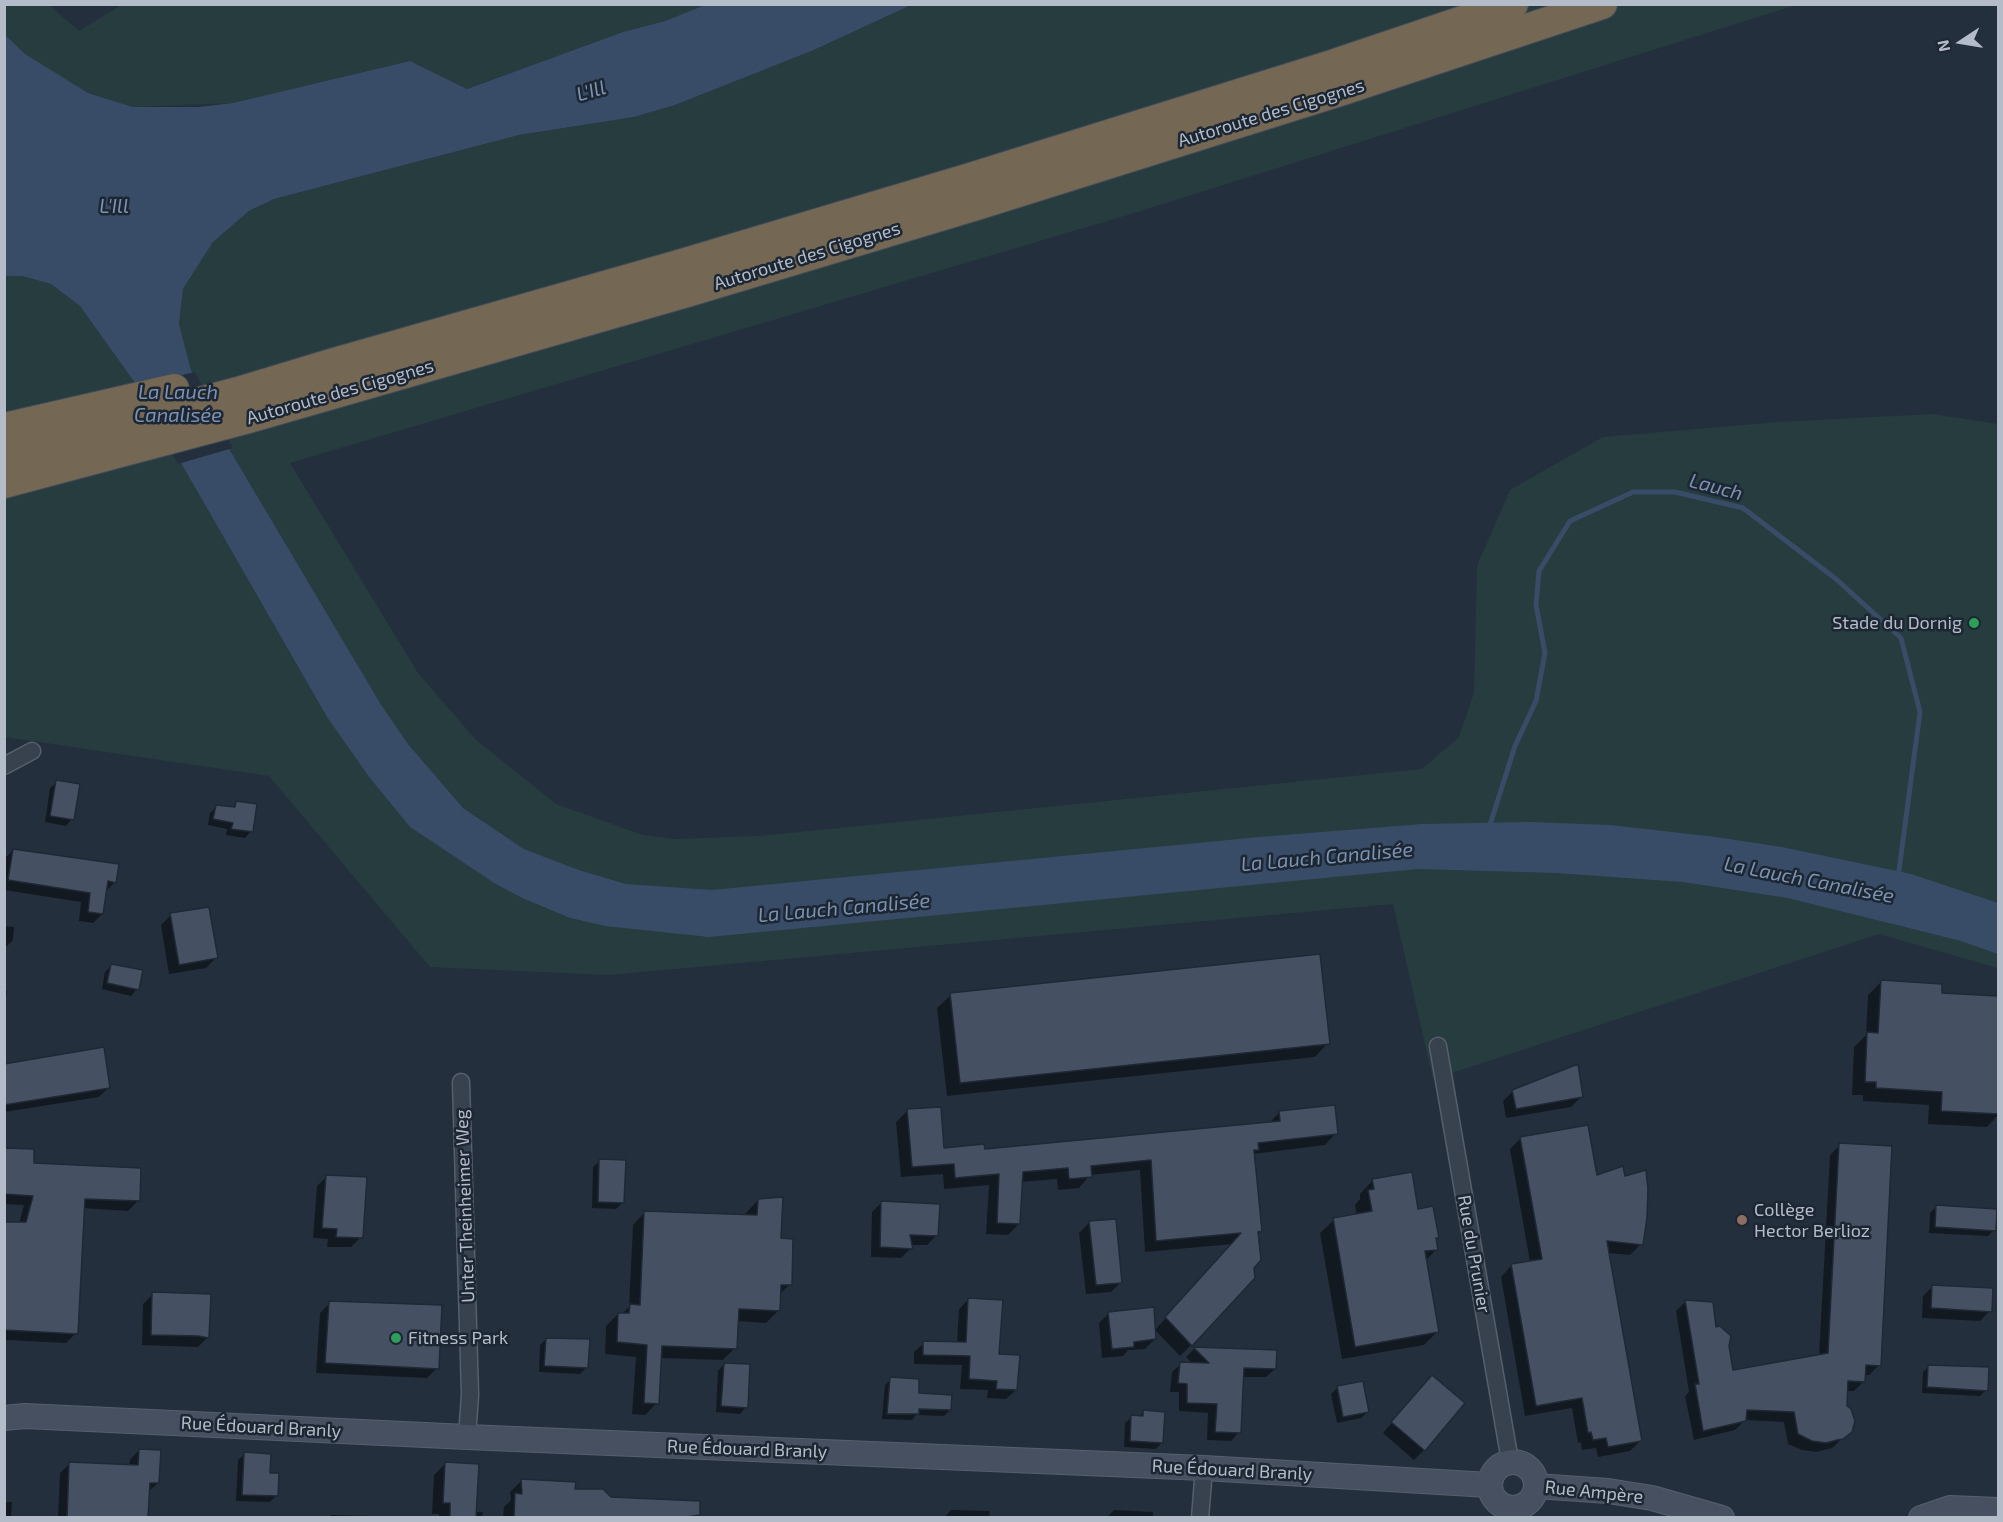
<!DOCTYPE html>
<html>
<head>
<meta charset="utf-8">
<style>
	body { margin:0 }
	#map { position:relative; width:2003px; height:1522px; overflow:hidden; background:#242f3e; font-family:"Exo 2",sans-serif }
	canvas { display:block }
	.frame { position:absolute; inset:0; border:6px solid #b4bcc9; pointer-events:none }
	.north { position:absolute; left:1931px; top:12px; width:60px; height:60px; -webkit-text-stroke:4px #1d2633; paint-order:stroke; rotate:258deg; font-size:16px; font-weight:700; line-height:24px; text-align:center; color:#b4bcc9 }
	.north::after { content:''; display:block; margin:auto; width:21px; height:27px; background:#b4bcc9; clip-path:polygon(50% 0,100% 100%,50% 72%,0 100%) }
</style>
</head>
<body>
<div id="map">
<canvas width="2003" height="1522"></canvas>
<div class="frame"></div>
<div class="north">N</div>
</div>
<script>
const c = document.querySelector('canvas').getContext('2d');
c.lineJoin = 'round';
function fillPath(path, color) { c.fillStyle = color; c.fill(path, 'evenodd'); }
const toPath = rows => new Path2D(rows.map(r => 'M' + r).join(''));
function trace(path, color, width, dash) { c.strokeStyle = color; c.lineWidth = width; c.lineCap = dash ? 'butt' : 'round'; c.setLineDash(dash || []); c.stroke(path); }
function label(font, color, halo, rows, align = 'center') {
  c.font = font + ' "Exo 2",sans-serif'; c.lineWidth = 5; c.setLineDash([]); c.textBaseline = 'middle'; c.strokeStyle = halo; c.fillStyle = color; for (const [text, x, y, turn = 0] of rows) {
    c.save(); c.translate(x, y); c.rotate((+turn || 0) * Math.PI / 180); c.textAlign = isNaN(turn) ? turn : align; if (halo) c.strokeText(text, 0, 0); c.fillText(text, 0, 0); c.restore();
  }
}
fillPath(toPath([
	[123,4,705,5,665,21,623,32,467,89,410,61,233,103,133,107,88,93,5,128,5,5,49,5,79,31],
	[911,5,1796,5,1131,214,290,463,418,673,476,740,556,804,643,835,675,839,760,836,1422,769,1459,737,1474,693,1477,566,1510,490,1603,437,1779,422,1933,414,1998,424,1998,968,1879,934,1433,1079,1393,904,608,975,430,967,269,776,5,737,5,276,22,276,51,284,80,306,135,383,327,717,369,777,410,827,494,883,522,898,570,918,605,926,625,884,579,870,524,849,463,808,408,744,380,703,228,447,191,370,179,324,183,289,213,242,249,211,274,199,519,135,634,117,675,105,814,50]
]), '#263c3f');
fillPath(toPath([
	[705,5,911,5,814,50,675,105,634,117,519,135,274,199,249,211,213,242,183,289,179,324,191,370,228,447,380,703,408,744,463,808,524,849,579,870,626,884,712,890,1259,837,1422,824,1529,822,1610,825,1716,837,1782,847,1911,874,1998,903,1998,954,1961,941,1788,898,1683,882,1556,873,1418,869,709,937,605,926,570,918,522,898,494,883,410,827,369,777,327,717,135,383,80,306,51,284,22,276,5,276,4,34,25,54,88,93,133,107,199,107,233,103,410,61,467,89,623,32,665,21]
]), '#394c67');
fillPath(toPath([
	[195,372,233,448,178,464,133,386]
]), '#242f3e');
fillPath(toPath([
	[57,782,72,819,66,826,45,822,50,788],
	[237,803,251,831,245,838,226,835,227,829,208,825,210,813,216,807,231,808],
	[13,850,115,882,105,892,102,914,93,923,79,921,81,902,4,890,4,859],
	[171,915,216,958,206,968,169,974,161,925],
	[4,926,14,927,13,940,4,949],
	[111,966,137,989,131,996,102,989,105,972],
	[1881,982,1940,995,1998,998,1998,1115,1987,1127,1928,1124,1929,1105,1863,1101,1863,1095,1852,1095,1854,1047,1866,1035,1868,995],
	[4,991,7,991,4,1008],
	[951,995,1328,1043,1315,1057,947,1096,937,1008],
	[4,1065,109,1087,99,1097,4,1112],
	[1513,1091,1581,1097,1571,1107,1506,1118,1503,1101],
	[907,1111,943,1149,983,1151,1269,1123,1279,1113,1336,1133,1325,1145,1253,1154,1261,1230,1191,1345,1180,1356,1155,1330,1232,1244,1145,1252,1140,1170,1090,1175,1079,1188,1058,1190,1057,1179,1021,1182,1019,1224,1008,1235,986,1234,989,1185,944,1189,943,1174,901,1177,896,1122],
	[1521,1138,1596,1177,1641,1244,1630,1255,1608,1253,1641,1440,1630,1451,1598,1457,1596,1448,1582,1450,1581,1442,1578,1443,1572,1408,1525,1416,1501,1277,1511,1266,1530,1262,1510,1149],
	[1840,1145,1879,1365,1869,1375,1864,1375,1864,1381,1854,1391,1846,1391,1846,1407,1850,1431,1832,1448,1816,1452,1802,1450,1788,1444,1784,1422,1745,1420,1735,1430,1694,1440,1685,1396,1689,1392,1676,1311,1686,1301,1715,1329,1732,1372,1819,1356,1830,1155],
	[4,1148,33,1164,138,1201,128,1211,83,1208,76,1333,66,1343,7,1340,4,1343,4,1223,19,1224,24,1205,4,1204],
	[600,1161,623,1202,616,1209,592,1208,593,1167],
	[327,1176,361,1237,351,1247,327,1247,328,1239,313,1238,317,1186],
	[1373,1180,1417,1210,1437,1237,1435,1240,1437,1249,1425,1261,1438,1331,1424,1345,1342,1359,1320,1233,1334,1220,1357,1216,1355,1205,1360,1199,1360,1194],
	[758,1200,780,1240,790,1284,779,1295,779,1310,766,1323,737,1321,735,1348,723,1360,660,1358,657,1403,645,1415,632,1414,636,1357,605,1354,606,1326,618,1314,622,1314,629,1307,633,1225,645,1212,746,1216,746,1213],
	[882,1202,937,1235,927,1245,910,1245,911,1248,901,1258,871,1257,872,1212],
	[1936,1207,1994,1230,1988,1236,1929,1233,1930,1213],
	[1089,1223,1121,1282,1111,1292,1086,1294,1079,1233],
	[1933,1286,1990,1311,1980,1321,1922,1318,1923,1296],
	[153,1294,208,1337,198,1347,142,1345,143,1304],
	[968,1300,1016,1390,1006,1399,987,1398,988,1390,960,1389,962,1365,914,1364,914,1352,924,1343,957,1343,959,1309],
	[330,1303,437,1368,427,1378,316,1373,320,1313],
	[1109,1313,1155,1339,1145,1349,1128,1350,1123,1356,1102,1358,1099,1323],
	[546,1339,587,1367,580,1374,539,1372,540,1345],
	[1194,1349,1275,1351,1275,1369,1266,1377,1242,1377,1239,1432,1231,1441,1207,1440,1208,1413,1179,1411,1179,1392,1170,1392,1172,1372,1181,1364,1193,1364,1186,1357],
	[724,1364,746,1407,740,1414,716,1412,718,1371],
	[1929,1366,1986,1390,1980,1396,1922,1393,1923,1372],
	[1432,1377,1424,1450,1414,1460,1383,1433],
	[891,1379,918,1395,950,1410,944,1416,916,1415,912,1420,882,1419,885,1385],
	[1338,1387,1368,1412,1361,1418,1337,1423,1331,1394],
	[1143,1412,1162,1442,1156,1449,1124,1447,1125,1423,1132,1417,1138,1417],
	[139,1450,158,1483,148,1492,147,1518,58,1518,60,1473,70,1463,129,1466,130,1460],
	[245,1454,269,1474,276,1496,270,1502,236,1501,238,1460],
	[445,1464,475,1512,483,1512,482,1518,439,1518,439,1514,432,1514,434,1475],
	[522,1480,611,1498,698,1514,694,1518,503,1518,504,1507,511,1500,510,1492],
	[4,1502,12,1502,11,1518,4,1518],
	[951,1510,990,1511,989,1518,944,1518],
	[1114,1510,1153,1512,1153,1518,1106,1518],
	[331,1515,375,1516,328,1518]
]), '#0007');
trace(toPath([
	[1489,828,1515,746,1536,701,1545,653,1536,605,1539,571,1570,521,1633,492,1675,492,1743,508,1836,579,1901,638,1920,712,1898,878]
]), '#394c67', 5);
const building = toPath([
	[56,780,80,784,74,820,50,816,56,780],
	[236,801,257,804,253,832,231,829,233,823,213,819,216,805,235,807,236,801],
	[13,849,119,864,116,883,108,881,103,914,88,912,90,893,8,880,13,849],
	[209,907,218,958,179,965,170,913,209,907],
	[1320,954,1330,1044,960,1083,950,993,1320,954],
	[111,964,143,970,139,990,107,983,111,964],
	[1881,980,1942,984,1942,993,1998,996,1998,1114,1941,1111,1942,1092,1876,1088,1876,1082,1865,1082,1867,1032,1878,1033,1881,980],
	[104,1047,110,1088,4,1105,4,1064,104,1047],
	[1578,1064,1583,1097,1516,1109,1512,1090,1578,1064],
	[1335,1105,1338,1134,1258,1143,1259,1150,1254,1150,1262,1231,1258,1232,1261,1260,1254,1268,1255,1278,1192,1346,1165,1317,1241,1233,1156,1241,1151,1160,1091,1166,1092,1177,1069,1179,1068,1168,1023,1172,1020,1224,997,1223,999,1174,955,1178,954,1164,912,1167,907,1109,941,1107,944,1148,984,1144,985,1149,1280,1121,1279,1111,1335,1105],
	[1588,1125,1597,1175,1623,1166,1625,1176,1646,1170,1648,1189,1647,1218,1643,1245,1607,1241,1642,1441,1608,1447,1606,1438,1593,1440,1591,1432,1588,1433,1582,1398,1536,1406,1511,1264,1542,1259,1520,1137,1588,1125],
	[1839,1143,1892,1146,1881,1366,1866,1365,1865,1382,1848,1381,1847,1406,1851,1409,1855,1421,1852,1432,1843,1439,1837,1440,1826,1443,1812,1441,1798,1434,1794,1412,1747,1410,1746,1421,1703,1431,1695,1384,1699,1384,1685,1300,1713,1302,1716,1327,1720,1326,1731,1336,1729,1346,1733,1370,1828,1353,1839,1143],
	[4,1148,34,1149,34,1163,141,1168,140,1201,85,1199,78,1334,4,1330,4,1222,26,1222,33,1196,4,1194,4,1148],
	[599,1159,626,1160,624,1203,598,1202,599,1159],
	[1412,1172,1418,1209,1433,1206,1439,1238,1436,1238,1438,1250,1425,1251,1439,1332,1355,1347,1333,1218,1372,1211,1368,1190,1374,1189,1372,1179,1412,1172],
	[326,1175,367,1177,363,1238,336,1237,337,1229,322,1228,326,1175],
	[783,1197,781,1238,793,1239,792,1285,781,1285,780,1311,739,1309,737,1349,662,1346,659,1404,644,1403,647,1345,617,1342,618,1313,629,1313,630,1304,640,1305,644,1211,757,1215,758,1199,783,1197],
	[881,1201,940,1204,938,1236,910,1235,913,1249,880,1247,881,1201],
	[1936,1205,1997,1209,1996,1231,1935,1227,1936,1205],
	[1116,1219,1122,1283,1096,1285,1089,1221,1116,1219],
	[1932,1285,1993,1288,1992,1312,1931,1308,1932,1285],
	[152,1292,211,1294,209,1338,198,1336,151,1335,152,1292],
	[968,1298,1003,1300,999,1354,1020,1355,1017,1390,996,1389,997,1381,969,1379,970,1356,923,1355,923,1341,966,1342,968,1298],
	[329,1301,442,1305,439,1369,325,1363,329,1301],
	[1154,1307,1156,1339,1134,1342,1134,1347,1112,1349,1108,1312,1154,1307],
	[546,1338,590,1339,588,1368,544,1366,546,1338],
	[1193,1347,1277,1350,1276,1369,1244,1368,1241,1433,1215,1432,1217,1404,1187,1403,1187,1384,1178,1383,1180,1362,1209,1363,1193,1347],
	[724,1363,750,1364,748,1408,721,1406,724,1363],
	[1928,1365,1989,1367,1988,1391,1927,1387,1928,1365],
	[1432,1375,1465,1403,1425,1451,1391,1422,1432,1375],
	[890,1377,919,1379,919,1393,952,1395,951,1410,919,1409,919,1414,887,1414,890,1377],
	[1363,1381,1369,1412,1343,1417,1337,1386,1363,1381],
	[1143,1410,1165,1412,1163,1443,1130,1441,1131,1415,1143,1416,1143,1410],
	[139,1449,161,1450,159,1483,150,1483,148,1518,67,1518,69,1462,138,1465,139,1449],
	[244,1452,271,1454,270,1473,279,1473,278,1496,242,1495,244,1452],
	[445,1462,479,1464,476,1518,450,1518,450,1503,443,1503,445,1462],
	[521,1479,576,1482,575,1489,603,1489,611,1497,700,1501,700,1515,679,1518,514,1518,515,1493,522,1494,521,1479]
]);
fillPath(building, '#455162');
trace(building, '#1f2835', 1.5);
const street = toPath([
	[4,766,32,751],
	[1438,1046,1510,1461],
	[461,1082,470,1395,467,1437],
	[1518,1508,1520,1518],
	[1200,1518,1204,1468]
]);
const secondary = toPath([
	[4,1418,25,1416,467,1437,1204,1468,1489,1485],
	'1490 1485a23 23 0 1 1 46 0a23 23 0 1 1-46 0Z',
	[1536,1486,1608,1491,1652,1498,1722,1518],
	[1921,1518,1950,1508,1998,1510]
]);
const highway = toPath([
	[4,428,174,389],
	[4,454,238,392,334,363,679,265,970,178,1335,64,1513,4],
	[4,483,252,417,690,291,977,205,1343,90,1602,4]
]);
trace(street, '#565f6c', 19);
trace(secondary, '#565f6c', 26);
trace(highway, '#434c59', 32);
trace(street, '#38414e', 16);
trace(secondary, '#465061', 24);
trace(highway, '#746855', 30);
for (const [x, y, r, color] of [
	[1974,623,6,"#2e9e5b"],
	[1742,1220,6,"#8d6e63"],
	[396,1338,6,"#2e9e5b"]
]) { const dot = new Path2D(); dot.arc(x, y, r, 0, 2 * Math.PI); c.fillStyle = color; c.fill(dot); trace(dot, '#1d2633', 2); }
label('18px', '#b4bcc9', '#1d2633', [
	["Autoroute des Cigognes",1271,113,-17],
	["Autoroute des Cigognes",807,256,-17],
	["Autoroute des Cigognes",340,392,-16],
	["Unter Theinheimer Weg",465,1206,-92],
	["Rue du Prunier",1474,1254,80],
	["Rue Édouard Branly",261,1427,3],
	["Rue Édouard Branly",747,1449,2],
	["Rue Édouard Branly",1232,1470,3],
	["Rue Ampère",1594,1492,6]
]);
label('18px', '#b4bcc9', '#1d2633', [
	["Stade du Dornig",1962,623,"right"],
	["Collège",1754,1210],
	["Hector Berlioz",1754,1231],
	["Fitness Park",408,1338]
], 'left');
label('italic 20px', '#7c92b1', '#1d2633', [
	["L'Ill",591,91,-16],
	["L'Ill",114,206],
	["La Lauch",178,392],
	["Canalisée",178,415],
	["Lauch",1716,487,15],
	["La Lauch Canalisée",1327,857,-5],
	["La Lauch Canalisée",1809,880,11],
	["La Lauch Canalisée",844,908,-5]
]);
</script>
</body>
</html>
